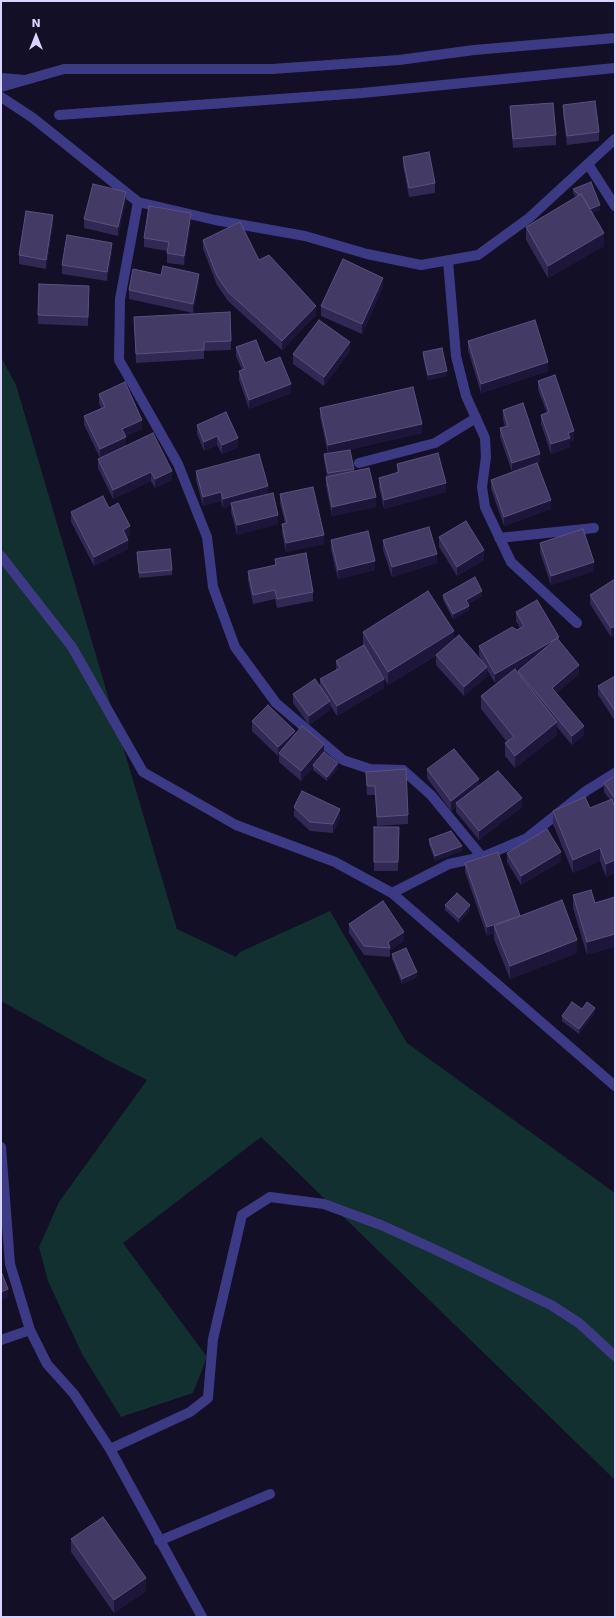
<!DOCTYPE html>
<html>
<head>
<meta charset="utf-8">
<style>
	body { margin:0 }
	#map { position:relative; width:616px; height:1618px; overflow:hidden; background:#130f26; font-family:"DejaVu Sans",sans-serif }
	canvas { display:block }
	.frame { position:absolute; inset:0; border:2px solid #d9d4ff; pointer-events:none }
	.north { position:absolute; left:16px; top:16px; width:40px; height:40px; -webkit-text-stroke:3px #130f26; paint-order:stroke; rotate:0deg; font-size:11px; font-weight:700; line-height:16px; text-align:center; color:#d9d4ff }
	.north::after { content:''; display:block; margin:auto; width:14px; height:18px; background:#d9d4ff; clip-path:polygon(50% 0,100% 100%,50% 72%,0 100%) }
</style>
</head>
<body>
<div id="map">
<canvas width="616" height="1618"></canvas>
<div class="frame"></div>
<div class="north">N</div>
</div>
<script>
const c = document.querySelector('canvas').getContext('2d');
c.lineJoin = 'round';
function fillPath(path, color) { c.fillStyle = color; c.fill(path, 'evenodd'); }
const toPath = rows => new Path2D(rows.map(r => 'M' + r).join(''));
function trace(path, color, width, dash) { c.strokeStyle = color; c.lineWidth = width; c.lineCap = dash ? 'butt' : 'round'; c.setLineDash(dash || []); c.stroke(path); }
fillPath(toPath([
	[1,357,16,385,177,929,236,957,240,952,330,911,407,1043,615,1193,615,1480,261,1137,123,1243,207,1357,193,1393,121,1417,82,1354,48,1281,39,1247,59,1202,147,1080,111,1062,1,1001]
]), '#12302f');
trace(toPath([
	[1,78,25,80],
	[59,115,362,93,615,68],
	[359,463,435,443,476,418]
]), '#3d3a85', 10);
trace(toPath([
	[1,87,64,69,272,69,399,60,474,50,615,38],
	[1,97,33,118,138,202,215,220,305,236,367,254,421,265,478,255,529,218,615,139],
	[588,164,615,206],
	[138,202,120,299,119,360,178,464,207,537,213,587,235,647,276,703,343,760,370,769,403,770,431,795,482,857],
	[448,261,456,356,466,396,485,438,486,457,482,487,485,507,511,562,577,623],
	[499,538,594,528],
	[1,556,72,647,143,772,236,825,335,862,392,893,615,1086],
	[392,893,449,864,482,857,527,838,586,791,615,773],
	[1,1147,10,1264,30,1330,47,1364,74,1394,110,1449,202,1617],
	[1,1340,30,1330],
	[110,1449,190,1412,208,1398,213,1339,242,1215,270,1197,324,1204,381,1225,436,1250,551,1305,579,1323,615,1356],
	[159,1541,270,1494]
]), '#3d3a85', 10);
fillPath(toPath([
	[563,105,599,132,599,141,567,145,563,115],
	[510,106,556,135,556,145,513,148,510,115],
	[403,157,435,183,435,193,409,197,403,166],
	[573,189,600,210,592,213,604,246,548,278,526,240,526,227,576,197,573,193],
	[126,201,118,236,84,228,84,219],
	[191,222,184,265,167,263,167,251,144,247,144,238],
	[53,224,46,269,19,264,19,255],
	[203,240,259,260,316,315,282,350,228,301,217,285,203,249],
	[112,252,107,281,62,274,62,265],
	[199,283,193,313,129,299,129,290],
	[383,287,362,334,321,316,321,306],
	[89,295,88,326,38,324,38,315],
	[134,317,231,341,231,350,204,351,204,359,136,363],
	[468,341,548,371,481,393,468,350],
	[236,347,291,393,249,409,239,380,239,371,242,370,236,356],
	[350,351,324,386,293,364,293,354],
	[423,352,447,376,428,380,423,357],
	[538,381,574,440,570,441,570,447,551,454,541,424,541,415,547,413,538,390],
	[99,394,142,429,125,436,126,446,172,480,155,488,151,481,113,499,98,468,98,459,100,458,84,425,84,416,101,408,99,403],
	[320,408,422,433,338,452,354,469,354,471,376,507,332,516,326,486,326,477,327,476,324,459,324,454,328,454,320,417],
	[503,410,540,463,538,463,551,509,504,526,491,489,491,480,512,472,500,437,500,428,505,427,503,419],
	[197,425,238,447,222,454,217,445,204,451,197,434],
	[397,464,446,492,384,509,379,487,379,478,397,473],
	[196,471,268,494,278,524,237,535,231,512,231,505,223,508,221,501,203,506,196,480],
	[280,494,324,544,286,552,282,533,282,524,285,523,280,503],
	[109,508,130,535,126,537,128,549,94,566,71,522,71,512],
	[439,537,484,560,457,576,439,547],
	[331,540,375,570,338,579,331,550],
	[383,540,437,563,392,577,383,550],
	[540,543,594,571,551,585,540,552],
	[137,552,172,570,172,575,139,578],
	[275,559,313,592,313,601,277,608,275,599,253,604,248,580,248,571,275,566],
	[615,579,615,635,611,637,590,604,590,595],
	[443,595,482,596,468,604,469,610,453,619,443,600],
	[516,612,559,640,579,674,556,693,584,735,572,745,557,727,557,735,515,768,505,756,505,743,507,742,481,709,481,696,503,678,495,683,487,670,487,676,464,696,436,665,436,655,437,655,388,685,381,673,384,688,337,716,330,705,330,710,309,725,293,703,293,694,320,687,320,679,336,670,336,661,363,645,363,632,454,640,482,662,479,655,479,646,520,628,516,621],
	[522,667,518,671,518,673,516,671],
	[615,676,615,721,598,695,598,686],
	[252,721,295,735,324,753,338,768,327,781,313,770,313,767,301,781,279,762,279,755,278,756,252,731],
	[427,769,479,785,522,807,479,840,456,812,456,807,451,811,427,778],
	[366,772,408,815,408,824,377,826,375,795,367,795],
	[615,776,615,873,606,877,600,861,573,873,553,824,553,811,590,808,610,800,604,792,604,783],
	[294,807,340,818,333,833,310,831,294,816],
	[374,827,399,827,398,871,374,871],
	[429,839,462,851,435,861,429,844],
	[507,853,561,861,521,885,507,862],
	[465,863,520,916,577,953,510,979,494,939,494,933,487,936,465,872],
	[573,895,595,903,587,955,573,908],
	[445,905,470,910,459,923,445,910],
	[349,924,404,941,390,950,390,957,364,955,349,933],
	[392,954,417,977,402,984,392,959],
	[595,1012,579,1034,562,1021,562,1016],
	[71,1539,146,1591,114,1613,71,1552]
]), '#312854');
fillPath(toPath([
	[126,192,126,201,118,236,118,227],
	[600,205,600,210,590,214,590,209],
	[191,213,191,222,184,265,184,256],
	[53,215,53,224,46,269,46,260],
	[604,233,604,246,548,278,548,266],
	[112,243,112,252,107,281,107,272],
	[199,274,199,283,193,313,193,304],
	[383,278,383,287,362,334,362,324],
	[316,306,316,315,282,350,282,341],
	[350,342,350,351,324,386,324,377],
	[548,362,548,371,481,393,481,384],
	[447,371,447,376,428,380,428,375],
	[291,384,291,393,249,409,249,400],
	[142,420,142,429,122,438,122,429],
	[422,424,422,433,328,454,328,445],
	[574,431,574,440,570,441,570,447,551,454,551,444,568,433],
	[217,436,217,445,204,451,204,442],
	[126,437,126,447,100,458,100,449],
	[238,438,238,447,222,454,222,445],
	[540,454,540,463,512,472,512,463],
	[172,471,172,480,155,488,155,479],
	[151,472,151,481,113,499,113,490],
	[446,483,446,492,384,509,384,500],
	[268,486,268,495,231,503,231,505,223,508,223,499],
	[221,492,221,501,203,506,203,497],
	[376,497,376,507,332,516,332,507],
	[551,500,551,509,504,526,504,517],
	[278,515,278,524,237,535,237,525],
	[130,526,130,535,123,539,123,530],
	[324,535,324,544,286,552,286,543],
	[128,540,128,549,94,566,94,557],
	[484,550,484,560,457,576,457,567],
	[437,554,437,563,392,577,392,567],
	[375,561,375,570,338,579,338,570],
	[594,562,594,571,551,585,551,576],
	[482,591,482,596,466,605,466,600],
	[469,606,469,610,453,619,453,614],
	[615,626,615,635,611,637,611,628],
	[454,631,454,644,388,685,388,672],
	[559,637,559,646,495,683,495,674],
	[579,665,579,674,552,697,552,688],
	[487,667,487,676,464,696,464,687],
	[384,679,384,688,337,716,337,706],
	[330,701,330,710,309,725,309,716],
	[557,722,557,735,515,768,515,756],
	[584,726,584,735,572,745,572,736],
	[295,731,295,740,279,753,279,755,278,756,278,747],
	[324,744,324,753,313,765,313,767,301,781,301,771],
	[338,763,338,768,327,781,327,777],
	[479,779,479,788,456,803,456,807,451,811,451,801],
	[522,798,522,807,479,840,479,831],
	[340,809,340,818,333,833,333,824],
	[462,846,462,851,435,861,435,856],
	[600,848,600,861,573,873,573,860],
	[561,852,561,861,521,885,521,876],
	[615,860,615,873,606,877,606,864],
	[470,905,470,910,459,923,459,918],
	[520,916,494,926,494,933,487,936,487,927],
	[404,932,404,941,390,950,388,942],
	[615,934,615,947,587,955,587,942],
	[577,940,577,953,510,979,510,966],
	[417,972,417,977,402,984,402,979],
	[595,1008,595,1012,579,1034,579,1029],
	[8,1289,8,1298,1,1301,1,1292],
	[146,1578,146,1591,114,1613,114,1600]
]), '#1d163a');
const building = toPath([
	[595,101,599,132,567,136,563,105,595,101],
	[553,103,556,135,513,139,510,106,553,103],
	[429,152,435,183,409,188,403,157,429,152],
	[591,182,600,205,590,209,581,194,579,195,573,189,591,182],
	[93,184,126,192,118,227,84,219,93,184],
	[581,194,604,233,548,266,526,227,581,194],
	[149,206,191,213,184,256,167,253,169,242,144,238,149,206],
	[26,211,53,215,46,260,19,255,26,211],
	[240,222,259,260,269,255,316,306,282,341,228,292,217,276,203,240,240,222],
	[67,235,112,243,107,272,62,265,67,235],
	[343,259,383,278,362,324,321,306,343,259],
	[163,266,199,274,193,304,129,290,133,269,161,275,163,266],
	[39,284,89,286,88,317,38,315,39,284],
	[230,312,231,341,204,342,204,350,136,354,134,317,230,312],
	[319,320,350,342,324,377,293,354,319,320],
	[535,320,548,362,481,384,468,341,535,320],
	[256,340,265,363,280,357,291,384,249,400,239,371,245,369,236,347,256,340],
	[442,348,447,371,428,375,423,352,442,348],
	[555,375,574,431,568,433,570,438,551,444,541,415,549,412,538,381,555,375],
	[125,382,142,420,122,429,126,437,100,449,84,416,105,407,99,394,125,382],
	[413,387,422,424,328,445,320,408,413,387],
	[523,403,540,454,512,463,500,428,508,426,503,410,523,403],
	[226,412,238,438,222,445,217,436,204,442,197,425,226,412],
	[153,433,172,471,155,479,151,472,113,490,98,459,153,433],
	[350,450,354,469,328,473,324,454,350,450],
	[438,453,446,483,384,500,379,478,399,472,397,464,438,453],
	[259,454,268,486,223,499,221,492,203,497,196,471,259,454],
	[537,463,551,500,504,517,491,480,537,463],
	[369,468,376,497,332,507,326,477,369,468],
	[313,487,324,535,286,543,282,524,287,523,280,494,313,487],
	[273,493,278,515,237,525,231,503,273,493],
	[103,496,109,508,118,503,130,526,123,530,128,540,94,557,71,512,103,496],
	[466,521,484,550,457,567,439,537,466,521],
	[429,527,437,554,392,567,383,540,429,527],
	[583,529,594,562,551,576,540,543,583,529],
	[368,531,375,561,338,570,331,540,368,531],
	[170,549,172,570,139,573,137,552,170,549],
	[306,553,313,592,277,599,275,590,253,595,248,571,276,565,275,559,306,553],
	[475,577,482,591,466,600,469,606,453,614,443,595,475,577],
	[615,579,615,626,611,628,590,595,615,579],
	[428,591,454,631,388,672,363,632,428,591],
	[537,600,559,637,495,674,479,646,512,627,517,630,524,626,516,612,537,600],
	[459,635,487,667,464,687,436,655,459,635],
	[557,638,579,665,552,688,584,726,572,736,518,671,557,638],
	[364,645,384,679,337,706,320,679,340,668,336,661,364,645],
	[515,669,557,722,515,756,505,743,514,737,481,696,515,669],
	[615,676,615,711,598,686,615,676],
	[315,679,330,701,309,716,293,694,315,679],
	[268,705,295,731,278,747,252,721,268,705],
	[302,726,324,744,301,771,279,753,302,726],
	[454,749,479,779,451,801,427,769,454,749],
	[324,752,338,763,327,777,313,765,324,752],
	[406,769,408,815,377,817,375,786,367,786,366,772,406,769],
	[498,771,522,798,479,831,456,803,498,771],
	[615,776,615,799,604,783,615,776],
	[302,791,340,809,333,824,310,822,294,807,302,791],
	[585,797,590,808,612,799,615,808,615,860,606,864,600,848,573,860,553,811,585,797],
	[374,827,399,827,398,862,374,862,374,827],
	[547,829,561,852,521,876,507,853,547,829],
	[451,831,462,846,435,856,429,839,451,831],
	[498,852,520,916,487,927,465,863,498,852],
	[591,890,595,903,615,897,615,934,587,942,573,895,591,890],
	[457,893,470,905,459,918,445,905,457,893],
	[562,900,577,940,510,966,494,926,562,900],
	[383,901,404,932,388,942,390,948,364,946,349,924,383,901],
	[406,948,417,972,402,979,392,954,406,948],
	[572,1002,582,1009,587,1002,595,1008,579,1029,562,1016,572,1002],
	[1,1271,8,1289,1,1292,1,1271],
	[103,1517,146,1578,114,1600,71,1539,103,1517]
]);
fillPath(building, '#433a66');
trace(building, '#5a527e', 1);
</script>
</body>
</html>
